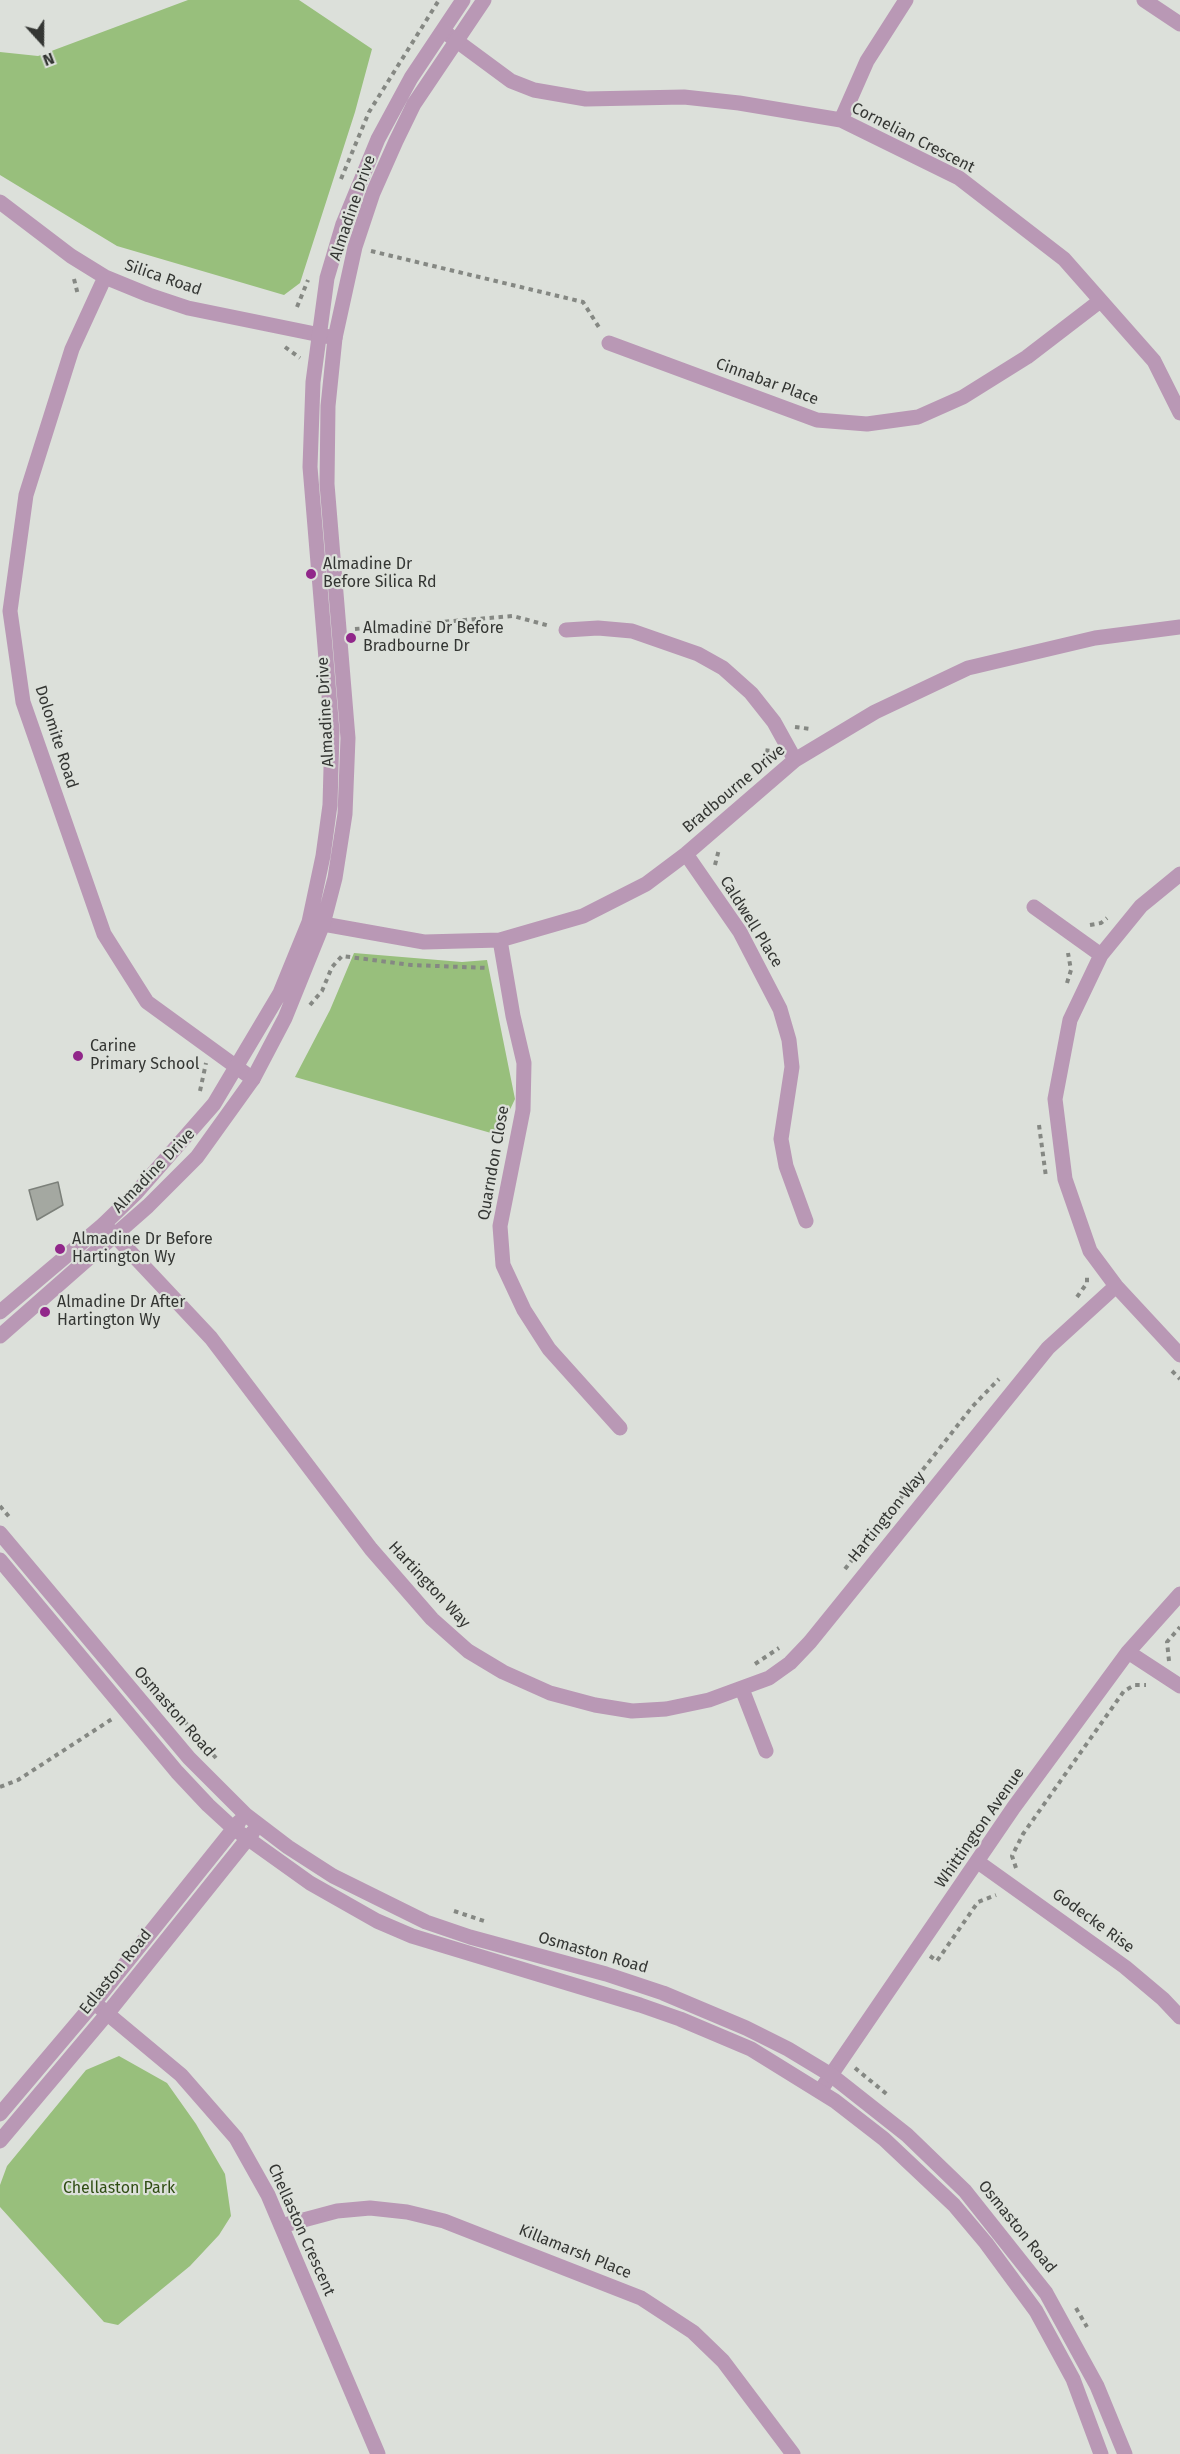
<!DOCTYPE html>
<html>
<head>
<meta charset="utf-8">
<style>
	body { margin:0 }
	#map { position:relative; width:1180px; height:2454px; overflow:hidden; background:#dce0da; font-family:"Fira Sans",sans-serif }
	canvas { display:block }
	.north { position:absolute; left:12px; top:12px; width:60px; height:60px; -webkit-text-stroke:4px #dce0da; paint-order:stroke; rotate:159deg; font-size:16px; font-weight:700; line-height:24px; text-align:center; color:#343633 }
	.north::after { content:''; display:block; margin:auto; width:21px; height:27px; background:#343633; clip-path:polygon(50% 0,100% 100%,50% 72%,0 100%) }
</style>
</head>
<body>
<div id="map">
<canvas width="1180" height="2454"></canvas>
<div class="north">N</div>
</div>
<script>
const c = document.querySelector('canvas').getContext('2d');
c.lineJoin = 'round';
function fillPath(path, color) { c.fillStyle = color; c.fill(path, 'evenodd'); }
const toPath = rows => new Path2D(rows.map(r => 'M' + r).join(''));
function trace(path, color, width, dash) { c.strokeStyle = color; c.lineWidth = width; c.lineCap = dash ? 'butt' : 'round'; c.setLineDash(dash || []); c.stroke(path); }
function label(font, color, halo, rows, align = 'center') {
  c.font = font + ' "Fira Sans",sans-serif'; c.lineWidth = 4.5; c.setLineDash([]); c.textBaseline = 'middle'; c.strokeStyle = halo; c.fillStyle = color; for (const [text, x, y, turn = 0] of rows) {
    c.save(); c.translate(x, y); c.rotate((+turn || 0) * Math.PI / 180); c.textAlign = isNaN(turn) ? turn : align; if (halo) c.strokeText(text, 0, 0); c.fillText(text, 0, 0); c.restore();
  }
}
fillPath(toPath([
	[188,0,299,0,372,49,355,112,300,283,284,295,117,246,0,175,0,52,38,56],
	[354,953,462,962,487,960,515,1099,498,1135,295,1077,330,1010],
	[119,2056,167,2083,196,2124,225,2174,231,2216,219,2235,190,2266,118,2325,104,2322,0,2207,0,2185,7,2166,86,2070]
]), '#98bf7c');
const building = toPath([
	[58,1182,63,1205,37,1220,29,1190,58,1182]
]);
fillPath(building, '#a4a8a1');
trace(building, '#7c807a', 1.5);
trace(toPath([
	[341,179,369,112,439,0],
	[371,251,583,302,600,329],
	[74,279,78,295],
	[297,307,308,280],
	[285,347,300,358],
	[355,629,513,616,550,626],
	[795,727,811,729],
	[766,762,768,746],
	[715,865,719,849],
	[1090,925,1101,923,1107,918],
	[1067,983,1071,970,1068,953],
	[310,1005,322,991,332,967,342,956,411,965,488,968],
	[200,1091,206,1063],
	[1039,1125,1046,1177],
	[1077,1297,1087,1283,1087,1274],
	[1172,1371,1180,1379],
	[0,1506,11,1519],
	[845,1569,972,1407,999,1379],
	[1169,1661,1167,1642,1180,1627],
	[755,1664,779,1648],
	[143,1673,216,1758],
	[0,1787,18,1780,112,1719],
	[1016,1868,1012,1856,1023,1834,1124,1691,1135,1685,1146,1685],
	[454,1911,487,1922],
	[930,1956,937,1961,978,1902,996,1895],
	[855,2068,889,2096],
	[1076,2308,1087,2327]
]), '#858883', 4, [4.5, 4.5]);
trace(toPath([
	[1144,0,1180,24],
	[446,33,511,81,534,90,586,99,684,97,739,103,841,120,959,178,1064,259,1154,361,1180,413],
	[841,120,867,61,906,0],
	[0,202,71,256,105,277,149,295,188,308,335,338],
	[105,277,72,349,26,495,10,611,23,702,104,934,147,1002,253,1079],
	[609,343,817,420,867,424,918,417,963,397,1027,357,1100,301],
	[566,630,598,628,632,631,698,654,723,668,751,693,774,722,795,760],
	[686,854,740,932,780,1009,789,1040,792,1067,781,1139,786,1166,806,1221],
	[1180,874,1141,906,1101,955,1070,1020,1055,1099,1065,1179,1090,1251,1116,1286,1180,1355],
	[1034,907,1101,955],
	[312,922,424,942,500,940,583,916,646,884,686,854,795,760,875,712,968,668,1095,638,1180,627],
	[500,940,513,1016,524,1063,523,1110,500,1226,503,1265,524,1310,549,1349,620,1428],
	[104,1224,211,1338,371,1549,432,1619,468,1651,503,1672,550,1693,595,1705,632,1711,666,1709,709,1700,769,1678,790,1663,810,1642,1048,1348,1116,1286],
	[1128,1652,1180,1686],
	[742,1689,766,1751],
	[978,1862,1125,1967,1163,1999,1180,2017],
	[97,2005,181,2075,236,2138,268,2195,378,2454],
	[820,2091,1014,1807,1128,1652,1180,1594],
	[281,2226,337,2211,370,2208,407,2212,444,2221,641,2298,693,2332,723,2361,793,2454]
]), '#b998b5', 15);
trace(toPath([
	[0,1312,104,1224,136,1193,214,1104,280,993,309,922,323,856,330,805,332,731,310,467,313,382,327,278,343,224,378,139,411,78,463,0],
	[0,1336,148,1206,197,1157,253,1079,285,1018,323,924,335,878,345,814,348,738,327,484,328,406,335,338,355,247,373,193,396,141,414,104,484,0],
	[0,1533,189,1758,246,1815,288,1847,333,1876,426,1922,470,1937,606,1974,663,1993,746,2028,788,2049,831,2075,907,2135,965,2191,1046,2293,1097,2386,1125,2454],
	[0,1560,177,1772,208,1805,233,1828,310,1883,377,1921,412,1936,640,2005,680,2019,751,2049,835,2101,884,2139,954,2205,986,2243,1036,2311,1073,2379,1101,2454],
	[0,2114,94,2003,239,1822],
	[0,2141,107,2014,253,1832]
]), '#b998b5', 15);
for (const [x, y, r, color] of [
	[311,574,6,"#91278a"],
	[351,638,6,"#91278a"],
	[78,1056,6,"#91278a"],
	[60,1249,6,"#91278a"],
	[45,1312,6,"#91278a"]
]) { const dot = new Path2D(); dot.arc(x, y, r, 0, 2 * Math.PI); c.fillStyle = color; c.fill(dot); trace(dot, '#dce0da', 2); }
label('16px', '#343633', '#dce0da', [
	["Cornelian Crescent",913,138,27],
	["Almadine Drive",353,208,-71],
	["Silica Road",163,278,19],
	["Cinnabar Place",767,382,20],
	["Almadine Drive",326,712,-93],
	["Dolomite Road",56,737,72],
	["Bradbourne Drive",734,789,-40],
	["Caldwell Place",751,922,58],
	["Quarndon Close",494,1163,-80],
	["Almadine Drive",154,1171,-46],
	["Hartington Way",887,1517,-51],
	["Hartington Way",429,1585,47],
	["Osmaston Road",174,1712,49],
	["Whittington Avenue",980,1828,-55],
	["Godecke Rise",1093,1921,36],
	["Osmaston Road",593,1953,16],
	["Edlaston Road",116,1972,-51],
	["Osmaston Road",1017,2227,51],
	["Chellaston Crescent",301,2230,66],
	["Killamarsh Place",575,2252,22]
]);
label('16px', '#343633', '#dce0da', [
	["Almadine Dr",323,565],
	["Before Silica Rd",323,583],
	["Almadine Dr Before",363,629],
	["Bradbourne Dr",363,647],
	["Carine",90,1047],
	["Primary School",90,1065],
	["Almadine Dr Before",72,1240],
	["Hartington Wy",72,1258],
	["Almadine Dr After",57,1303],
	["Hartington Wy",57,1321]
], 'left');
label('16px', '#2f4d13', '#dce0da', [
	["Chellaston Park",119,2189]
]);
</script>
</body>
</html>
